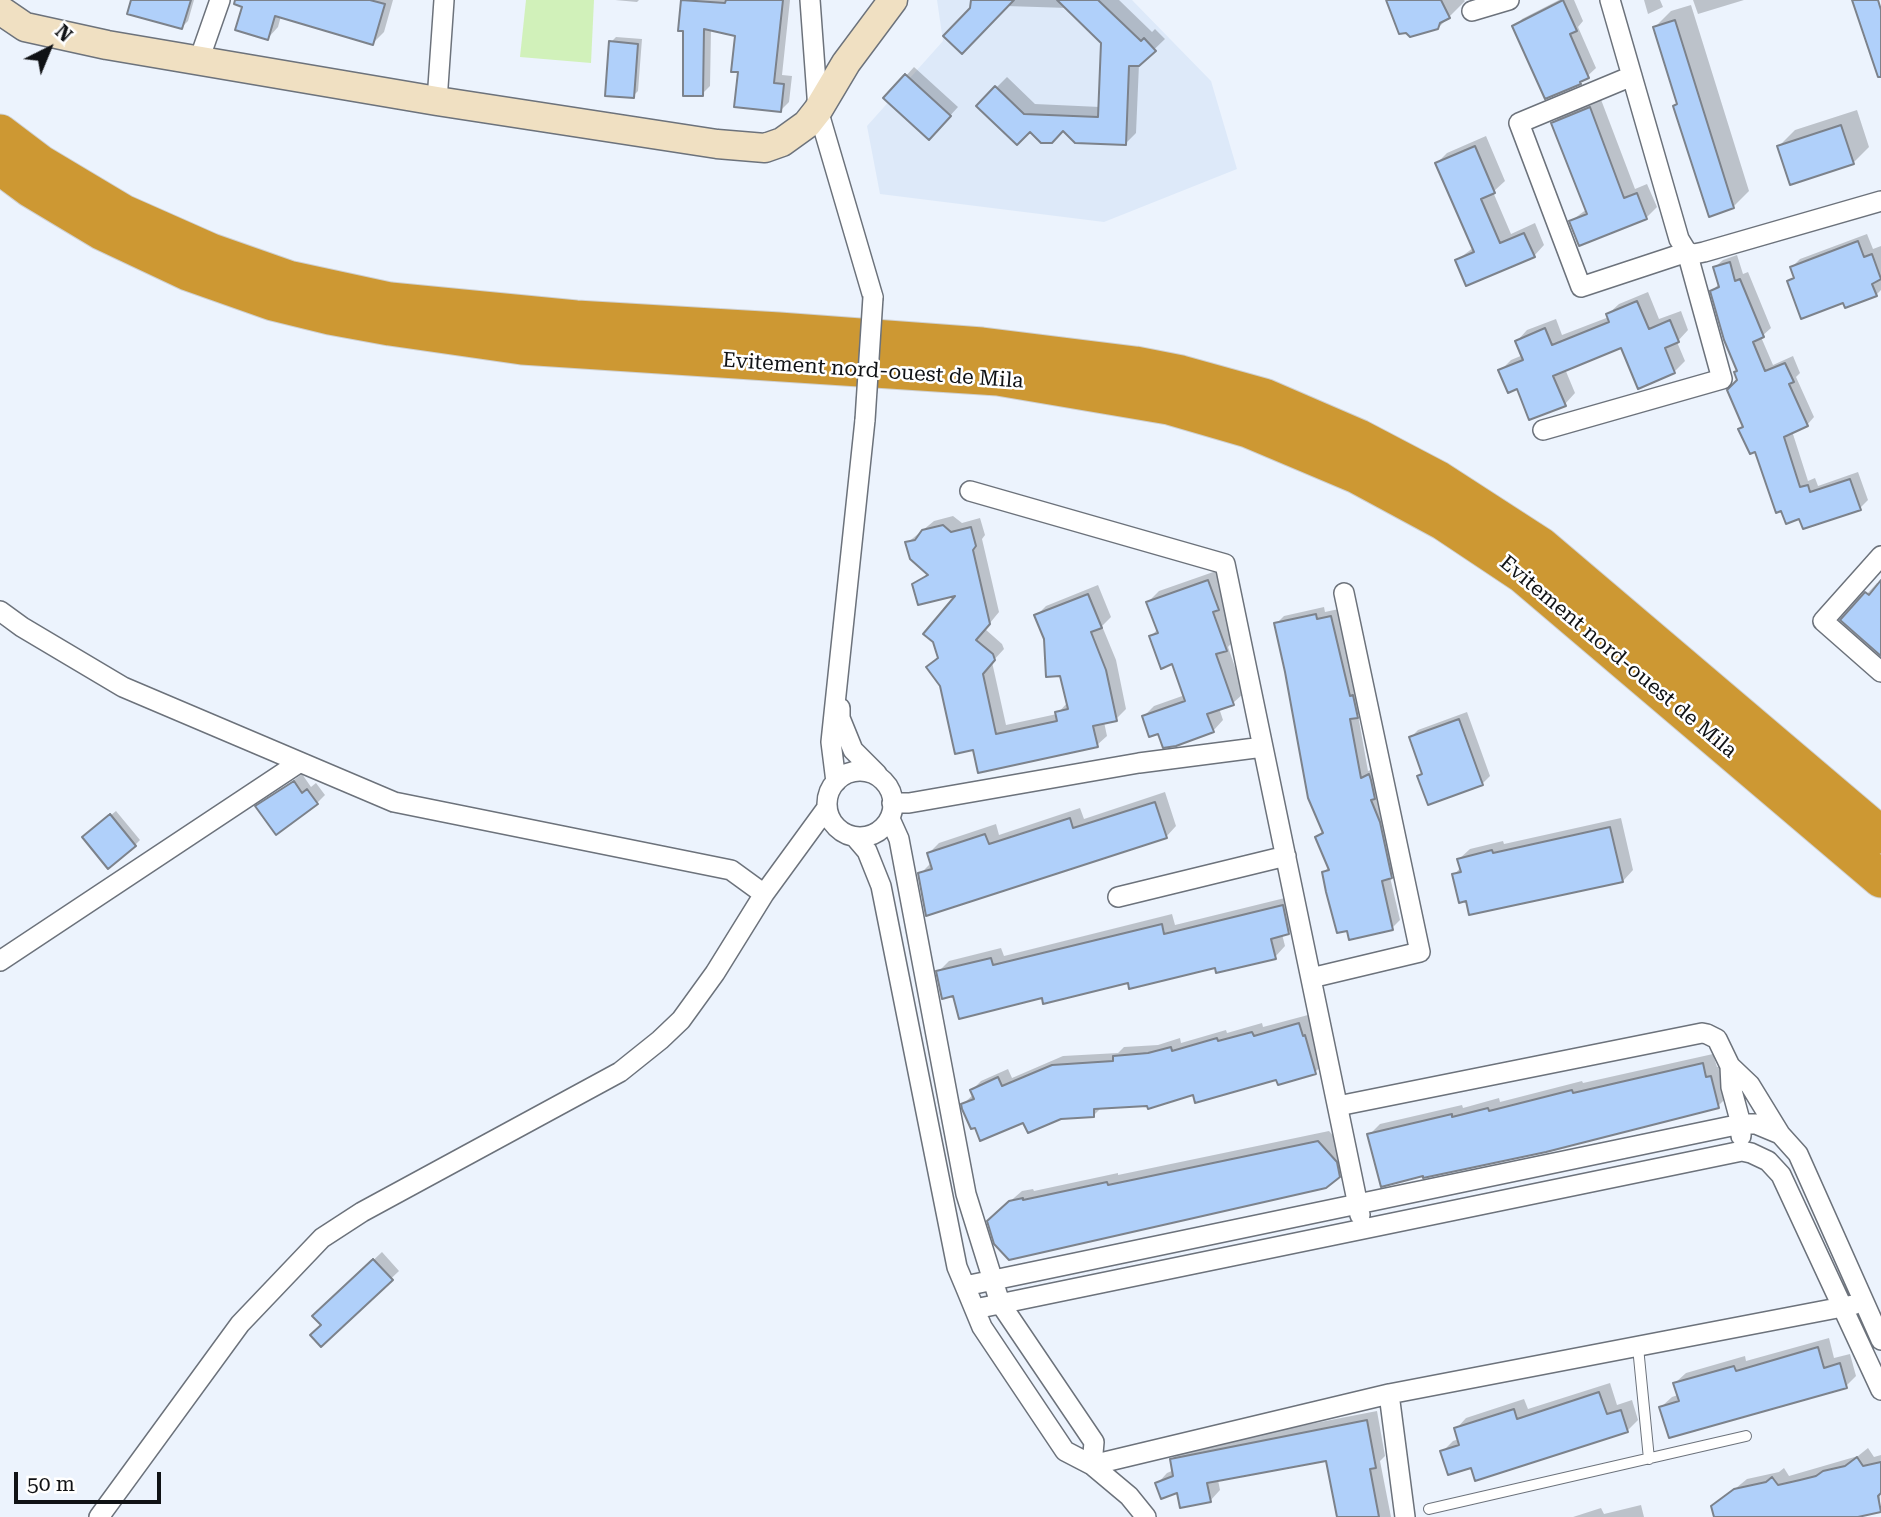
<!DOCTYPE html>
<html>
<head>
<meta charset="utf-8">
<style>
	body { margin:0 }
	#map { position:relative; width:1881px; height:1517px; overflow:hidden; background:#ecf3fd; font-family:"Roboto Serif",serif }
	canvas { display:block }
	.north { position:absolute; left:14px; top:14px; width:70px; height:70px; -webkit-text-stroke:5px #fff; paint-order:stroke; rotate:43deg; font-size:19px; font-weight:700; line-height:28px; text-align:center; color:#101215 }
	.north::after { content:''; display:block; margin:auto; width:24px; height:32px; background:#101215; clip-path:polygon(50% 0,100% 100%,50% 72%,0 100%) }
	.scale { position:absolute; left:14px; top:1472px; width:147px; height:32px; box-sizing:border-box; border:4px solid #101215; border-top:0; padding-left:9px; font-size:21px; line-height:24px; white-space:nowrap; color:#101215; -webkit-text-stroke:5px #fff; paint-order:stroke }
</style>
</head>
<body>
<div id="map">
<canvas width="1881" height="1517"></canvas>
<div class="north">N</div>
<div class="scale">50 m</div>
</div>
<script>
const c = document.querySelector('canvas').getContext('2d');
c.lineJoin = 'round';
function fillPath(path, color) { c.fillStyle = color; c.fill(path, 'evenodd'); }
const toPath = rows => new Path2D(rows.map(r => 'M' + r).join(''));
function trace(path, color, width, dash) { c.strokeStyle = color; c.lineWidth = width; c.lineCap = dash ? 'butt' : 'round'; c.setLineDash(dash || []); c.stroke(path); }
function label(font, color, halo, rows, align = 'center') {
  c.font = font + ' "Roboto Serif",serif'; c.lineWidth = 5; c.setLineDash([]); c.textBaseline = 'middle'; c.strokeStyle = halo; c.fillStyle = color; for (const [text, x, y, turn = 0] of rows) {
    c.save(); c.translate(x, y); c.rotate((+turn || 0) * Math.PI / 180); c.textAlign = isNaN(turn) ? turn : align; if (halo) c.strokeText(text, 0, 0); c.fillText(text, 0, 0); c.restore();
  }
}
fillPath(toPath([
	[937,0,1132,0,1211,81,1237,169,1104,222,880,194,867,126,943,41]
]), '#dde9f9');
fillPath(toPath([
	[526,0,594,0,591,63,520,57]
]), '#d1f1ba');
fillPath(toPath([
	[132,0,194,0,188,21,182,27],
	[246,0,393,0,384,32,373,43,281,16,278,27,268,38],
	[615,0,639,0,637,2],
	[683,0,790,0,782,75,792,76,789,102,780,111,739,71,737,35,711,29,710,86,702,94,685,30,680,29],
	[975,0,1119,0,1152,32,1155,29,1165,39,1139,64,1136,133,1126,143,1063,129,1030,129,978,106,1007,77,1035,104,1100,107,1103,42,1068,8,1006,6,972,9],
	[1389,0,1464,0,1465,1,1438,28],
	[1559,0,1574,0,1583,21,1578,27,1596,68,1580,83,1515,27,1522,19],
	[1644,0,1660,0,1663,7,1648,14],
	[1693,0,1744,0,1698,14],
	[1691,5,1749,191,1733,207,1678,103,1655,27,1671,11],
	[616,37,642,39,638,91,633,96,611,42],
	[914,67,958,107,937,130,886,98],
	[1600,97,1635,189,1647,184,1657,207,1646,218,1571,221,1587,209,1553,123,1564,113],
	[1857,110,1869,147,1853,163,1779,146,1795,130],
	[1486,136,1505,181,1493,192,1511,234,1535,223,1544,245,1534,256,1457,260,1473,248,1437,163,1447,153],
	[1867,234,1873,249,1881,246,1881,290,1876,295,1844,301,1789,281,1795,276,1792,267,1800,259],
	[1737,255,1743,274,1748,272,1771,328,1761,337,1773,365,1793,356,1800,373,1796,377,1814,417,1807,425,1792,431,1808,481,1815,478,1818,486,1858,472,1868,500,1860,508,1800,517,1782,509,1756,449,1740,429,1744,425,1738,370,1712,291,1720,283,1715,267,1723,260],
	[1648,292,1659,319,1681,311,1688,330,1677,342,1685,361,1674,372,1622,346,1565,369,1575,393,1565,404,1518,387,1501,370,1511,360,1523,355,1517,341,1527,330,1556,319,1562,335,1609,317,1608,314,1619,304],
	[953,516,962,523,980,518,985,535,982,539,999,612,985,629,1002,644,1004,649,992,662,1006,725,1057,714,1068,702,1062,674,1036,616,1046,606,1098,585,1111,617,1102,626,1116,660,1126,709,1116,719,1104,722,1107,736,1097,745,975,748,941,685,928,667,939,656,960,593,914,585,928,573,907,543,934,521],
	[1219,570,1236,638,1228,647,1244,693,1233,703,1219,708,1223,720,1213,731,1159,732,1144,716,1154,706,1185,695,1173,662,1151,636,1158,629,1148,602,1159,591],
	[1877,583,1881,583,1881,653,1843,620],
	[1324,607,1325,612,1339,609,1365,708,1358,715,1368,771,1376,768,1399,869,1390,877,1400,920,1392,928,1324,872,1330,866,1317,837,1324,830,1276,624,1284,616],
	[1467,712,1490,776,1482,784,1419,776,1423,772,1411,737,1418,730],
	[302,774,311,787,316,783,325,795,317,803,257,807],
	[1165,792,1176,826,1166,837,920,874,931,863,929,853,939,843,996,824,999,835,1080,808,1084,819],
	[116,811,140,840,135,845,89,833],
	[1621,818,1633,870,1623,881,1512,906,1512,904,1467,899,1454,875,1461,867,1459,859,1470,849,1503,841,1504,844],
	[1293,896,1299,922,1288,933,1282,934,1285,946,1275,957,1043,996,955,994,938,972,949,961,1001,948,1004,956,1172,914,1175,925],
	[1308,1015,1325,1063,1315,1072,1194,1093,1149,1104,1102,1107,1094,1115,1024,1121,963,1104,974,1094,972,1090,981,1081,1008,1069,1012,1078,1063,1056,1118,1053,1124,1047,1158,1045,1180,1038,1181,1043,1226,1030,1227,1033,1262,1023,1263,1027],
	[1713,1054,1717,1067,1721,1066,1729,1095,1718,1106,1369,1135,1380,1124,1462,1105,1463,1108,1499,1098,1500,1102,1582,1081,1583,1083],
	[1329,1131,1347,1151,1349,1165,1338,1175,1000,1210,1022,1191,1033,1189,1034,1191,1118,1173,1118,1175],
	[382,1252,399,1271,321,1345,323,1325,314,1316],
	[1829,1338,1834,1358,1850,1354,1856,1376,1846,1386,1661,1407,1672,1397,1678,1395,1675,1383,1686,1373,1745,1356,1746,1361],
	[1610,1383,1617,1405,1632,1400,1638,1420,1627,1431,1472,1466,1442,1452,1453,1441,1459,1439,1456,1429,1466,1418,1524,1399,1528,1409],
	[1377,1411,1385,1456,1380,1461,1391,1517,1339,1517,1328,1459,1218,1480,1220,1490,1210,1501,1157,1484,1167,1473,1174,1470,1172,1459,1182,1449],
	[1868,1448,1874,1457,1881,1455,1880,1508,1839,1517,1716,1517,1713,1507,1747,1479,1779,1472,1784,1468,1789,1476,1858,1456],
	[1641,1505,1644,1517,1573,1517,1601,1508,1604,1514]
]), '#0003');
const building = toPath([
	[131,0,191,0,182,29,127,14,131,0],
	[235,0,370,0,385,4,373,45,275,16,268,40,235,30,242,7,234,4,235,0],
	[681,0,725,3,726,0,783,0,774,83,784,84,781,112,734,107,738,72,731,72,735,36,704,29,703,96,683,96,683,31,678,31,681,0],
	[971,0,1014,0,962,54,943,36,970,8,971,0],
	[1057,0,1098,0,1141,41,1144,38,1156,51,1139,66,1129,66,1126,145,1075,143,1063,131,1052,143,1041,143,1030,132,1017,145,976,106,995,86,1024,114,1098,117,1101,43,1057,0],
	[1386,0,1441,0,1450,18,1440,23,1438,29,1410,37,1406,33,1399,34,1386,0],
	[1563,0,1577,31,1570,34,1589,78,1580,82,1581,84,1545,99,1512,26,1563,0],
	[1852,0,1878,0,1881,10,1881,77,1878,77,1852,0],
	[1675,20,1734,208,1709,217,1673,106,1677,104,1653,27,1675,20],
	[609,41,638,44,634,98,605,96,609,41],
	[905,74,951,116,929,140,883,98,905,74],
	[1590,107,1624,198,1637,193,1647,219,1579,246,1569,221,1587,214,1551,123,1590,107],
	[1841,125,1854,164,1790,185,1777,146,1841,125],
	[1475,146,1495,193,1481,199,1500,243,1524,233,1535,257,1466,286,1455,260,1474,252,1435,163,1475,146],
	[1858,241,1864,257,1872,254,1881,279,1872,284,1877,296,1845,308,1843,303,1801,319,1787,281,1794,278,1790,267,1858,241],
	[1730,262,1735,281,1740,279,1764,337,1753,342,1765,371,1785,363,1794,382,1789,384,1808,426,1784,437,1800,487,1808,485,1810,492,1850,479,1861,510,1803,529,1799,519,1786,524,1781,511,1776,513,1755,452,1750,454,1738,429,1743,427,1727,390,1737,380,1734,372,1737,371,1724,340,1710,291,1719,287,1713,267,1730,262],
	[1637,301,1649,329,1670,320,1679,342,1665,348,1675,373,1638,389,1621,348,1553,376,1566,406,1529,420,1517,389,1508,393,1498,370,1523,360,1515,341,1545,328,1552,345,1609,322,1606,314,1637,301],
	[943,525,951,532,971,527,976,546,973,550,990,624,976,640,993,654,995,660,983,674,996,734,1057,721,1055,712,1068,709,1060,676,1046,677,1044,639,1034,615,1088,594,1102,628,1091,632,1106,670,1117,721,1093,726,1098,747,978,773,973,750,955,754,940,686,926,667,938,658,933,642,923,634,955,596,918,605,912,584,928,575,910,559,905,542,915,540,922,530,943,525],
	[1208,580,1219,610,1213,612,1227,651,1216,654,1234,705,1207,714,1214,732,1176,746,1163,748,1158,734,1149,737,1142,716,1185,701,1172,664,1161,669,1149,636,1158,633,1146,602,1208,580],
	[1881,580,1881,656,1840,620,1865,592,1869,595,1881,580],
	[1316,614,1317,619,1331,616,1350,696,1353,695,1358,718,1350,719,1361,778,1369,774,1371,780,1375,799,1371,800,1380,822,1392,878,1382,881,1393,930,1349,940,1347,931,1337,933,1326,892,1322,872,1329,870,1315,837,1323,833,1308,798,1285,672,1274,623,1316,614],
	[1459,719,1483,785,1428,805,1417,776,1422,774,1409,737,1459,719],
	[294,781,302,793,307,789,318,804,276,835,255,806,294,781],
	[1155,802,1167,838,926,916,918,873,932,869,927,853,985,834,989,844,1070,818,1073,828,1155,802],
	[110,814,136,846,108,869,82,837,110,814],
	[1610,827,1623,882,1469,915,1466,901,1459,903,1452,874,1461,872,1457,859,1492,850,1493,853,1610,827],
	[1283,905,1289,934,1271,939,1276,959,1216,973,1215,968,1129,989,1128,983,1043,1004,1042,998,959,1019,953,996,942,999,936,971,991,958,993,965,1162,924,1164,934,1283,905],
	[1299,1023,1303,1036,1305,1035,1316,1074,1278,1085,1276,1080,1195,1103,1193,1095,1148,1109,1147,1106,1094,1109,1094,1117,1061,1119,1028,1133,1023,1123,980,1141,975,1128,971,1129,962,1109,961,1104,974,1099,970,1090,998,1077,1002,1086,1052,1065,1113,1061,1113,1056,1148,1053,1171,1047,1172,1051,1217,1038,1218,1041,1252,1032,1254,1036,1299,1023],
	[1703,1063,1706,1077,1711,1076,1719,1108,1546,1152,1423,1178,1423,1176,1381,1187,1367,1134,1452,1114,1452,1117,1488,1108,1489,1111,1572,1090,1573,1093,1703,1063],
	[1318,1141,1337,1162,1340,1177,1326,1188,1009,1260,994,1244,987,1221,1009,1201,1023,1198,1023,1200,1107,1182,1108,1185,1318,1141],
	[373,1259,393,1280,321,1347,310,1335,321,1325,312,1316,373,1259],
	[1818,1347,1824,1368,1840,1363,1847,1388,1669,1438,1659,1407,1679,1401,1673,1383,1734,1366,1736,1371,1818,1347],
	[1599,1392,1607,1414,1621,1410,1628,1432,1475,1481,1471,1468,1448,1475,1440,1451,1459,1445,1454,1428,1514,1409,1517,1419,1599,1392],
	[1367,1420,1376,1468,1370,1469,1379,1517,1337,1517,1326,1461,1207,1483,1211,1502,1180,1508,1177,1493,1161,1499,1155,1483,1173,1476,1170,1459,1367,1420],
	[1857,1457,1863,1466,1881,1462,1881,1493,1878,1496,1881,1512,1858,1517,1714,1517,1711,1506,1734,1489,1766,1482,1772,1477,1778,1485,1800,1480,1816,1476,1823,1471,1845,1466,1857,1457]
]);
fillPath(building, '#b0d0fa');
trace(building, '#7c828b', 2);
const lane = toPath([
	[1638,1347,1649,1459],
	[1429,1509,1746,1436]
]);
const street = toPath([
	[810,0,818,110,873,297],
	[1610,0,1679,239,1687,252,1694,254,1704,252,1881,201],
	[1472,11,1509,0],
	[199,60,220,0],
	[437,101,444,0],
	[1543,430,1722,379,1687,252,1581,287,1519,123,1632,76],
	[970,491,1225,564,1360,1215],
	[1881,556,1823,621,1881,672],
	[0,611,22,627,123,687,394,802,731,870,764,894,826,809],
	[840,708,840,718,853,750,877,774],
	'827 804a33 33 0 1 1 66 0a33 33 0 1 1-66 0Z',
	[836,782,831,742,865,420],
	[892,803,909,803,1139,763,1263,747],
	[890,819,899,839,966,1194,1000,1303,1094,1442,1092,1465],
	[855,837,867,851,881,886,957,1267,965,1286,982,1327,1065,1451,1092,1465,1129,1496,1146,1517],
	[1118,897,1286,856],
	[0,961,300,762],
	[1311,978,1420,952,1344,593],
	[1730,1066,1750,1085,1780,1134],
	[1338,1106,1702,1033,1707,1034,1717,1039,1730,1066,1731,1087,1741,1124,1741,1136],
	[965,1286,1741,1124,1756,1124,1780,1134,1798,1154,1881,1340],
	[975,1309,1742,1151,1751,1153,1768,1161,1781,1175,1881,1390],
	[1389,1394,1405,1517],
	[1092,1465,1389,1394,1853,1305],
	[99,1517,240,1324,322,1238,362,1212,620,1072,660,1040,681,1020,715,973,764,894]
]);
const secondary = toPath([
	[0,10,25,27,107,45,437,101,717,144,765,148,782,142,807,124,818,110,846,63,893,0]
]);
const highway = toPath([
	[0,133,41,164,123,213,211,252,288,279,390,301,576,319,779,331,982,346,1135,365,1181,374,1264,397,1359,438,1439,480,1541,546,1881,835],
	[0,166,31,189,101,231,188,272,273,302,330,316,390,327,522,346,998,377,1169,406,1248,429,1357,475,1444,522,1522,574,1881,879]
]);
trace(lane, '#6c727b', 12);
trace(street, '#6c727b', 22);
trace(secondary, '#6c727b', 31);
trace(highway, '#cfd0d0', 39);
trace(lane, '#fff', 10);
trace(street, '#fff', 19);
trace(secondary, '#f0e0c2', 28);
trace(highway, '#cd9833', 37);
const streetBridge = toPath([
	[865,420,873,297]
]);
trace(streetBridge, '#6c727b', 22, []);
trace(streetBridge, '#fff', 19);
label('21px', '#101215', '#fff', [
	["Evitement nord-ouest de Mila",873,371,4],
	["Evitement nord-ouest de Mila",1618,657,40]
]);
</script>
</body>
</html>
